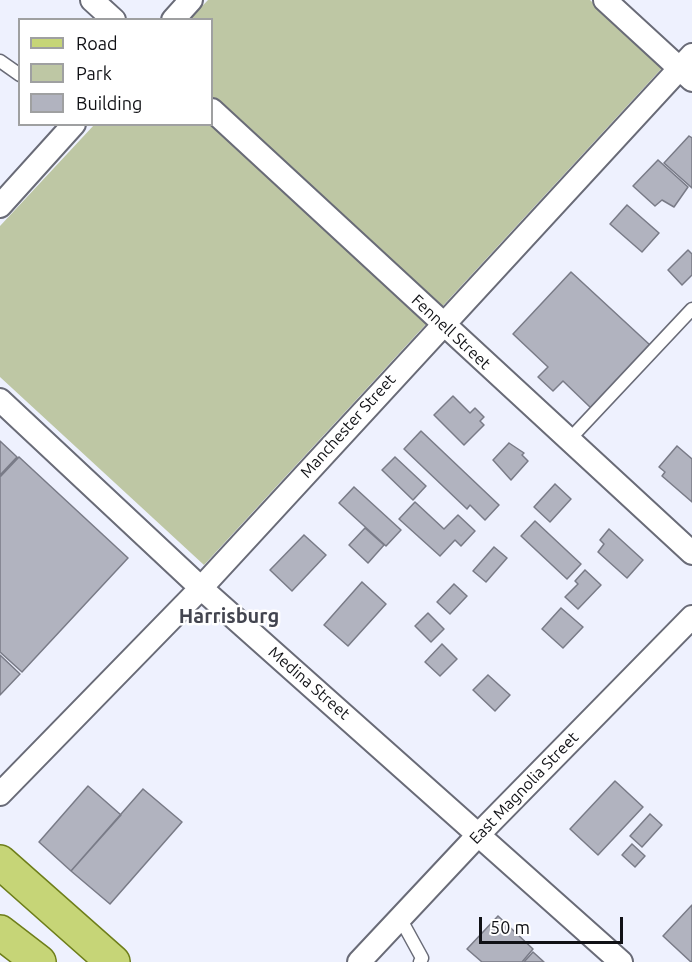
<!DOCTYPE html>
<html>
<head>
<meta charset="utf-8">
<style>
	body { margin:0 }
	#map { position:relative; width:692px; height:962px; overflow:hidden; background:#eef1fe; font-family:Ubuntu,sans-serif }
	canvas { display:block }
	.legend { position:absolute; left:18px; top:18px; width:195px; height:108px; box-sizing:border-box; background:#fff; border:2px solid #9fa0a1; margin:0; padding:8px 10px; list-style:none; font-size:18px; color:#101115 }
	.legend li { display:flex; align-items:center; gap:12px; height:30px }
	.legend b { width:30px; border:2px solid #9fa0a1 }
	.scale { position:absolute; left:479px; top:917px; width:144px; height:27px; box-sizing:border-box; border:3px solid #101115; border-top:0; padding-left:8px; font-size:18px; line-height:21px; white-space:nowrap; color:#101115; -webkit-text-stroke:4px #fff; paint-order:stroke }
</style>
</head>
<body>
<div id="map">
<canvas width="692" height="962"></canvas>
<ul class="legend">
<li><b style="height:8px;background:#c6d577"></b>Road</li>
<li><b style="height:16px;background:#bec7a4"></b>Park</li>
<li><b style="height:16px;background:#b1b3bf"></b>Building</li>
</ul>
<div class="scale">50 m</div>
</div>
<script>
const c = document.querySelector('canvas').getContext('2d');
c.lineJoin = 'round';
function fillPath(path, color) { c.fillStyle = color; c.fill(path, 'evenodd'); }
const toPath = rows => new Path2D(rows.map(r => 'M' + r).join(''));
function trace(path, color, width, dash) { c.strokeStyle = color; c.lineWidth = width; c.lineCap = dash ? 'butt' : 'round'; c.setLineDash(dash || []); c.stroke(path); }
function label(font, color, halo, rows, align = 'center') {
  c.font = font + ' Ubuntu,sans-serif'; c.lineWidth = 5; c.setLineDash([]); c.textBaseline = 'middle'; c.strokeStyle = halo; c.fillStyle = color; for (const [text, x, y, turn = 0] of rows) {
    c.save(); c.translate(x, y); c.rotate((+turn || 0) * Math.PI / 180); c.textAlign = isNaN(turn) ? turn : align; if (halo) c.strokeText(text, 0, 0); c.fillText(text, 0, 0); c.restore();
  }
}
fillPath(toPath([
	[208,0,590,0,663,67,204,565,0,377,0,226,94,125,212,124,212,20,190,19]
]), '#bec7a4');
const building = toPath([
	[689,136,692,138,692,188,664,163,689,136],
	[658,160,688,187,674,207,662,200,655,206,633,186,658,160],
	[627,205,659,233,642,252,610,224,627,205],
	[688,250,692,254,692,275,682,285,668,270,688,250],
	[571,272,650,345,591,408,563,381,553,391,538,377,548,367,513,334,571,272],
	[453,396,470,413,475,408,484,417,480,421,484,425,464,445,434,415,453,396],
	[421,431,499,505,485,520,470,505,467,509,404,449,421,431],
	[0,441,17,457,0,475,0,441],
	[509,443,524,453,522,455,528,461,511,480,493,460,509,443],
	[677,446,692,459,692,502,662,476,665,472,659,467,677,446],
	[19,457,128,558,22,672,0,652,0,477,19,457],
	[395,457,426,486,413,500,382,470,395,457],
	[555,484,571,499,550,522,534,507,555,484],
	[354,487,401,530,386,546,339,503,354,487],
	[415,502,444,529,458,515,475,531,461,546,455,540,440,556,399,519,415,502],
	[535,521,581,564,567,579,521,536,535,521],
	[365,528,384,545,368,563,349,545,365,528],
	[609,529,643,560,627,578,598,552,604,544,600,540,609,529],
	[304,535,326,555,292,591,270,570,304,535],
	[494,547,507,558,486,582,473,571,494,547],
	[585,570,601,585,578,609,565,597,578,584,575,581,585,570],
	[362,582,386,604,348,646,324,625,362,582],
	[454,584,467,596,450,614,437,602,454,584],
	[561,608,583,627,563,648,542,629,561,608],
	[428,613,444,629,431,642,415,626,428,613],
	[442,644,457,659,440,676,425,662,442,644],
	[0,655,20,674,0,695,0,655],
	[488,675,510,695,495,711,473,690,488,675],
	[615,781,643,807,598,855,570,829,615,781],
	[88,786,121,815,71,871,39,842,88,786],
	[143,789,182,822,110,904,71,871,143,789],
	[650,814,662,825,642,847,630,836,650,814],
	[632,844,645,856,635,867,622,855,632,844],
	[692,905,692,962,691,962,663,936,692,905],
	[498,916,533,949,522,962,482,962,467,949,498,916],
	[533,952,544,962,524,962,533,952]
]);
fillPath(building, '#b1b3bf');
trace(building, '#797b87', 1.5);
const service = toPath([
	[0,61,20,75],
	[568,441,692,309],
	[400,918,422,958,420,962]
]);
const minor = toPath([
	[92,0,114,20],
	[605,0,692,80],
	[173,20,191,0],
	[212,110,692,553],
	[0,206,74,124],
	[0,400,201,588,621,962],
	[0,794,201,588,692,55],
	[359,962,479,834,692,617]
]);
const primary = toPath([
	[0,862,113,962],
	[0,932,39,962]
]);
trace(service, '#696b77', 15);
trace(minor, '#696b77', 26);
trace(primary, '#6e7e1a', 36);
trace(service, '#fff', 12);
trace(minor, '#fff', 22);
trace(primary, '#c6d577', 33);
label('16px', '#101115', '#fff', [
	["Fennell Street",451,332,43],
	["Manchester Street",348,426,-48],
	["Medina Street",309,683,41],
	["East Magnolia Street",524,788,-46]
]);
label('bold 20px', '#43454f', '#fff', [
	["Harrisburg",229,616]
]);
</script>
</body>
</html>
